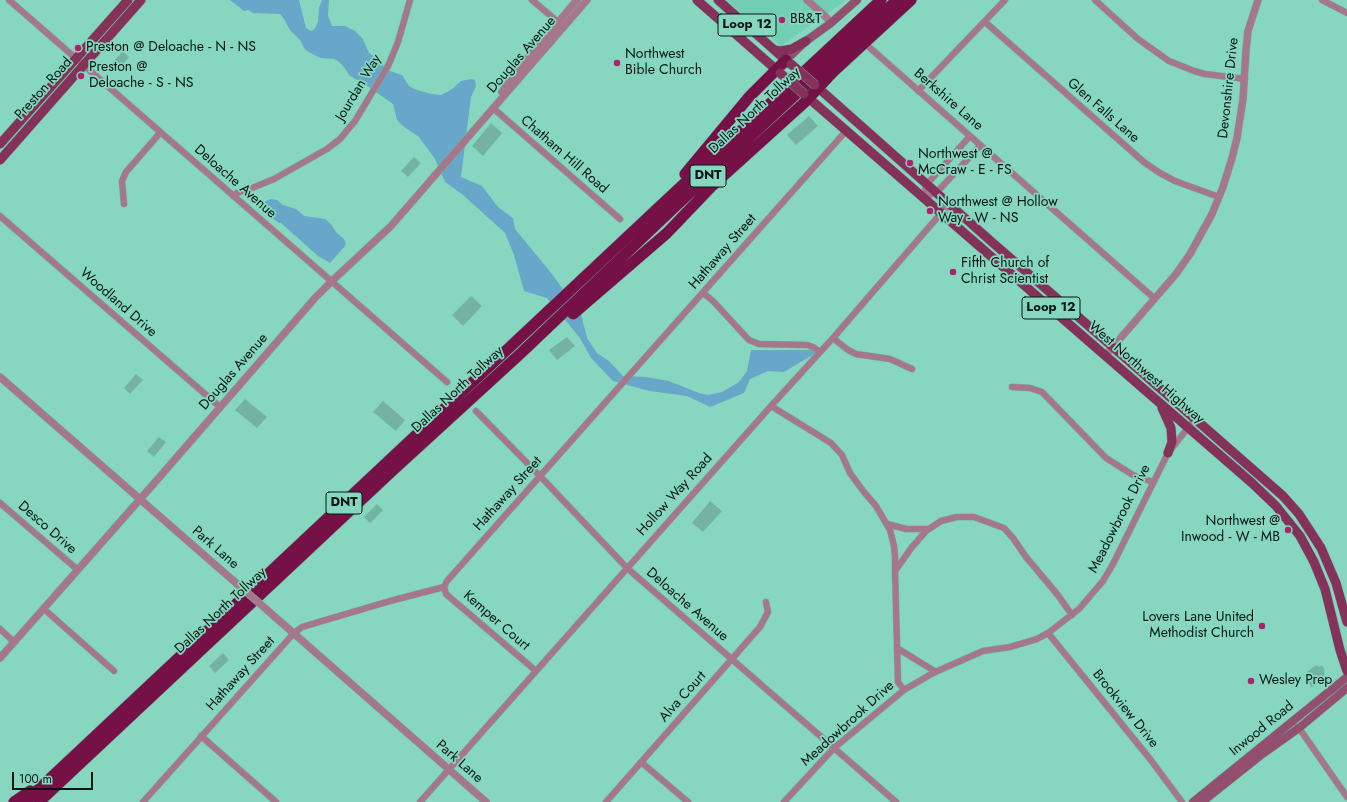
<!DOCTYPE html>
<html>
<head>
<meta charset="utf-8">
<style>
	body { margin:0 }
	#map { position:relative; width:1347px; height:802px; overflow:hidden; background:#87d7c0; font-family:Jost,sans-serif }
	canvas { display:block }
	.scale { position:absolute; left:12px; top:772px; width:81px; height:18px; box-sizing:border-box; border:2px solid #011812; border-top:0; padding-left:5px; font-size:12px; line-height:14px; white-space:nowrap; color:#011812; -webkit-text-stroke:3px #87d7c0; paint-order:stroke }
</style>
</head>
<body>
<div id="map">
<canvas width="1347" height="802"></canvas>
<div class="scale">100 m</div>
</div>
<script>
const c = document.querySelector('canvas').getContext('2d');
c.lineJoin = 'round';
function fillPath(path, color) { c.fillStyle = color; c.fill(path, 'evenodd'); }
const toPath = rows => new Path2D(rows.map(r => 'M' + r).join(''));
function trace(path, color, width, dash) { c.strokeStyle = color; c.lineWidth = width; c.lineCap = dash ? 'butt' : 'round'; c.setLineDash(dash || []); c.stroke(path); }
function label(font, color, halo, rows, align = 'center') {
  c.font = font + ' Jost,sans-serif'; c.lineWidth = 3.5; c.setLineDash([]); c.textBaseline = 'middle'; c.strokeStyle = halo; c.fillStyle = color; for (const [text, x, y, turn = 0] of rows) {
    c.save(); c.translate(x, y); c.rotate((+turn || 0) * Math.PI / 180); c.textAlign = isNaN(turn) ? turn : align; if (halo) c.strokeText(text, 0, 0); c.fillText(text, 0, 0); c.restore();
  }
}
fillPath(toPath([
	[726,0,846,0,781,46]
]), '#72ceb4');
fillPath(toPath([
	[123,51,129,57,117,71,110,65],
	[809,116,818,126,796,145,787,135],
	[491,123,502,133,483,156,472,146],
	[414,157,421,163,408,177,401,171],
	[471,296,482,306,463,326,452,315],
	[567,337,575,346,557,360,549,350],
	[136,374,143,380,130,394,124,388],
	[245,399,267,417,257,428,235,410],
	[383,401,405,420,396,431,373,412],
	[159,437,166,442,154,457,147,451],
	[710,501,722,511,703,532,692,523],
	[377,504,383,510,370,523,364,517],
	[223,653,229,660,215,673,209,666],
	[1316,665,1319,667,1322,665,1324,668,1325,678,1315,686,1311,687,1306,677,1307,672]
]), '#73b3a0');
fillPath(toPath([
	[230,0,299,0,306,28,312,31,315,28,318,22,319,8,322,0,329,0,328,15,332,26,345,26,355,31,363,39,369,53,378,59,387,70,402,75,409,86,414,89,431,94,441,95,452,89,461,81,471,79,475,80,476,86,471,97,461,177,482,186,498,207,513,218,515,229,552,274,581,314,587,338,597,353,609,361,623,376,646,377,669,381,699,393,708,395,722,392,739,382,747,371,751,350,821,350,784,372,768,371,750,379,744,393,710,407,687,396,649,391,613,381,591,358,580,338,547,298,524,291,514,255,505,233,462,194,445,182,435,159,419,137,403,126,397,120,393,104,363,83,350,76,343,66,338,61,334,59,320,58,307,51,304,48,300,40,290,30,284,19,280,14,253,13,248,10,244,11],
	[270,199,277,200,283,205,296,209,304,216,325,219,331,224,336,232,344,239,346,244,345,246,330,263,325,260,318,256,281,223,279,223,260,209,260,207,263,203]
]), '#68a7c9');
const minor = toPath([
	[9,0,447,382],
	[532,0,564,27],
	[1095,0,1138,39,1169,61,1194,71,1205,74,1245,79],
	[1322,0,1347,13],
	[985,22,1145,163,1160,173,1175,181,1219,197],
	[869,47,1155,299],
	[918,91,1005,0],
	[493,108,620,219],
	[233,196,237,193,252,188,274,179,327,149,340,139,355,121,388,66,398,42,410,0],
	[923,197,936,193,980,146],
	[923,197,927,184,970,136],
	[124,204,122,181,126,172,160,133],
	[0,216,220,407],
	[703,293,713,301,749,340,759,344,807,345,813,347,820,352],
	[833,338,848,350,856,354,890,359,912,369],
	[1012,387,1030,388,1042,392,1106,458,1133,475,1153,482],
	[771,406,831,443,842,455,850,473,864,492,876,506,890,530,894,546,895,556,895,571,898,682,904,690],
	[476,411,540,476,627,568,896,802],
	[0,503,78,570],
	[887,524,906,529,928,529],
	[895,571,912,547,926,531,941,521,957,517,974,517,1004,528,1013,538,1026,557,1057,594,1072,615],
	[444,587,446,594,536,671],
	[44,609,114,671],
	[0,629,14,642],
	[1048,633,1150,759,1182,802],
	[897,648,936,672],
	[1297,727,1299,728,1347,797],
	[201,736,276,802],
	[641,762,688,802],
	[143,802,294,633,302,627,390,601,444,587,447,581,846,131],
	[420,802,771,406,833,338,949,204],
	[606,802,760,627,768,612,766,602],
	[784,802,834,748,904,690,933,673,983,651,1010,647,1037,639,1048,633,1079,609,1103,581,1113,564,1168,453,1195,419]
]);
const tertiary = toPath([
	[807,0,826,17,831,23],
	[502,92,516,72,577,0],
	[1105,356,1176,274,1190,254,1212,214,1223,187,1232,158,1237,138,1243,99,1246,50,1248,31,1258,0],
	[0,377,236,583],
	[266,609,486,802],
	[0,658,157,480,315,298,332,281,391,226,587,0]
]);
const secondary = toPath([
	[786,60,806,41,831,23,857,0],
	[1193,802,1347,677],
	[1202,802,1261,755,1299,728,1347,688]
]);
const primary = toPath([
	[697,0,780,73],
	[718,0,790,64],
	[776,50,780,51,792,49,806,41],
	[815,85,993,243,1113,347,1283,496,1299,514,1321,548,1336,583,1347,622],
	[804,94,1252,483,1276,506,1300,536,1314,562,1325,589,1340,650,1347,671],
	[0,144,128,0],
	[0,160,141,0],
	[1162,408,1171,428,1172,442,1168,453]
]);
const motorway = toPath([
	[685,174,749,97,786,60],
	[573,314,667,233,711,187,805,102,833,72,911,0],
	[14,802,30,791],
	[25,802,657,209,881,0],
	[39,802,391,472,520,354,679,203,897,0]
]);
trace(minor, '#6fb5a1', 7);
trace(tertiary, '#6fb5a1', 8);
trace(secondary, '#6fb5a1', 9);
trace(primary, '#6fb5a1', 10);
trace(motorway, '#6fb5a1', 12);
trace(minor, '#a6778a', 6);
trace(tertiary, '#a6778a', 7);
trace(secondary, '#93506e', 8);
trace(primary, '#843259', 9);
trace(motorway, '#761148', 11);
const tertiaryBridge = toPath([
	[236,583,266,609]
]);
const primaryBridge = toPath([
	[791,64,815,85],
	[780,73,804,94]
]);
trace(tertiaryBridge, '#6fb5a1', 8, []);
trace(primaryBridge, '#6fb5a1', 10, []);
trace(tertiaryBridge, '#a6778a', 7);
trace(primaryBridge, '#843259', 9);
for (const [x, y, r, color] of [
	[782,20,4,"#aa236b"],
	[78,48,4,"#aa236b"],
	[617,63,4,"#aa236b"],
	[81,76,4,"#aa236b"],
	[910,163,4,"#aa236b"],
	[930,211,4,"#aa236b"],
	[953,272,4,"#aa236b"],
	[1288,530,4,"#aa236b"],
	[1262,626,4,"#aa236b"],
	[1251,681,4,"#aa236b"]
]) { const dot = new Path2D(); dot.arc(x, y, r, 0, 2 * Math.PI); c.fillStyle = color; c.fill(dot); trace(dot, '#87d7c0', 1.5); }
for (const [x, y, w] of [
	[747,25,58],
	[708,176,36],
	[1051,308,58],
	[344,503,36]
]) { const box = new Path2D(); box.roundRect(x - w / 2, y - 11, w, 22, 3); c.fillStyle = '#87d7c0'; c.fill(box); trace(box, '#011812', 1); }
label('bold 13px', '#011812', null, [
	["Loop 12",747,25],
	["DNT",708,176],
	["Loop 12",1051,308],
	["DNT",344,503]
]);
label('14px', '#011812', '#87d7c0', [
	["BB&T",790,20],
	["Preston @ Deloache - N - NS",86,48],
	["Northwest",625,55],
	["Bible Church",625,71],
	["Preston @",89,68],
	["Deloache - S - NS",89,84],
	["Northwest @",918,155],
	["McCraw - E - FS",918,171],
	["Northwest @ Hollow",938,203],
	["Way - W - NS",938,219],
	["Fifth Church of",961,264],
	["Christ Scientist",961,280],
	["Northwest @",1280,522,"right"],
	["Inwood - W - MB",1280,538,"right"],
	["Lovers Lane United",1254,618,"right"],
	["Methodist Church",1254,634,"right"],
	["Wesley Prep",1259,681]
], 'left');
label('14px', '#011812', '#87d7c0', [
	["Douglas Avenue",522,55,-49],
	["Jourdan Way",359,88,-59],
	["Devonshire Drive",1229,88,-84],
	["Preston Road",44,89,-48],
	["Berkshire Lane",948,100,41],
	["Dallas North Tollway",755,111,-43],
	["Glen Falls Lane",1103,111,41],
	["Chatham Hill Road",564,155,41],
	["Deloache Avenue",235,182,41],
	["Hathaway Street",723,252,-49],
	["Woodland Drive",118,303,41],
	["Douglas Avenue",234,372,-49],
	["West Northwest Highway",1146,373,41],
	["Dallas North Tollway",458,390,-43],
	["Hathaway Street",508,494,-48],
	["Hollow Way Road",675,495,-48],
	["Meadowbrook Drive",1120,519,-63],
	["Desco Drive",47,528,41],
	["Park Lane",215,548,41],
	["Deloache Avenue",687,605,41],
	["Dallas North Tollway",221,611,-43],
	["Kemper Court",496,621,41],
	["Hathaway Street",241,674,-48],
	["Alva Court",683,697,-48],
	["Brookview Drive",1125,709,51],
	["Meadowbrook Drive",848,724,-42],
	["Inwood Road",1262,729,-39],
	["Park Lane",459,762,41]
]);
</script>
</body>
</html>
